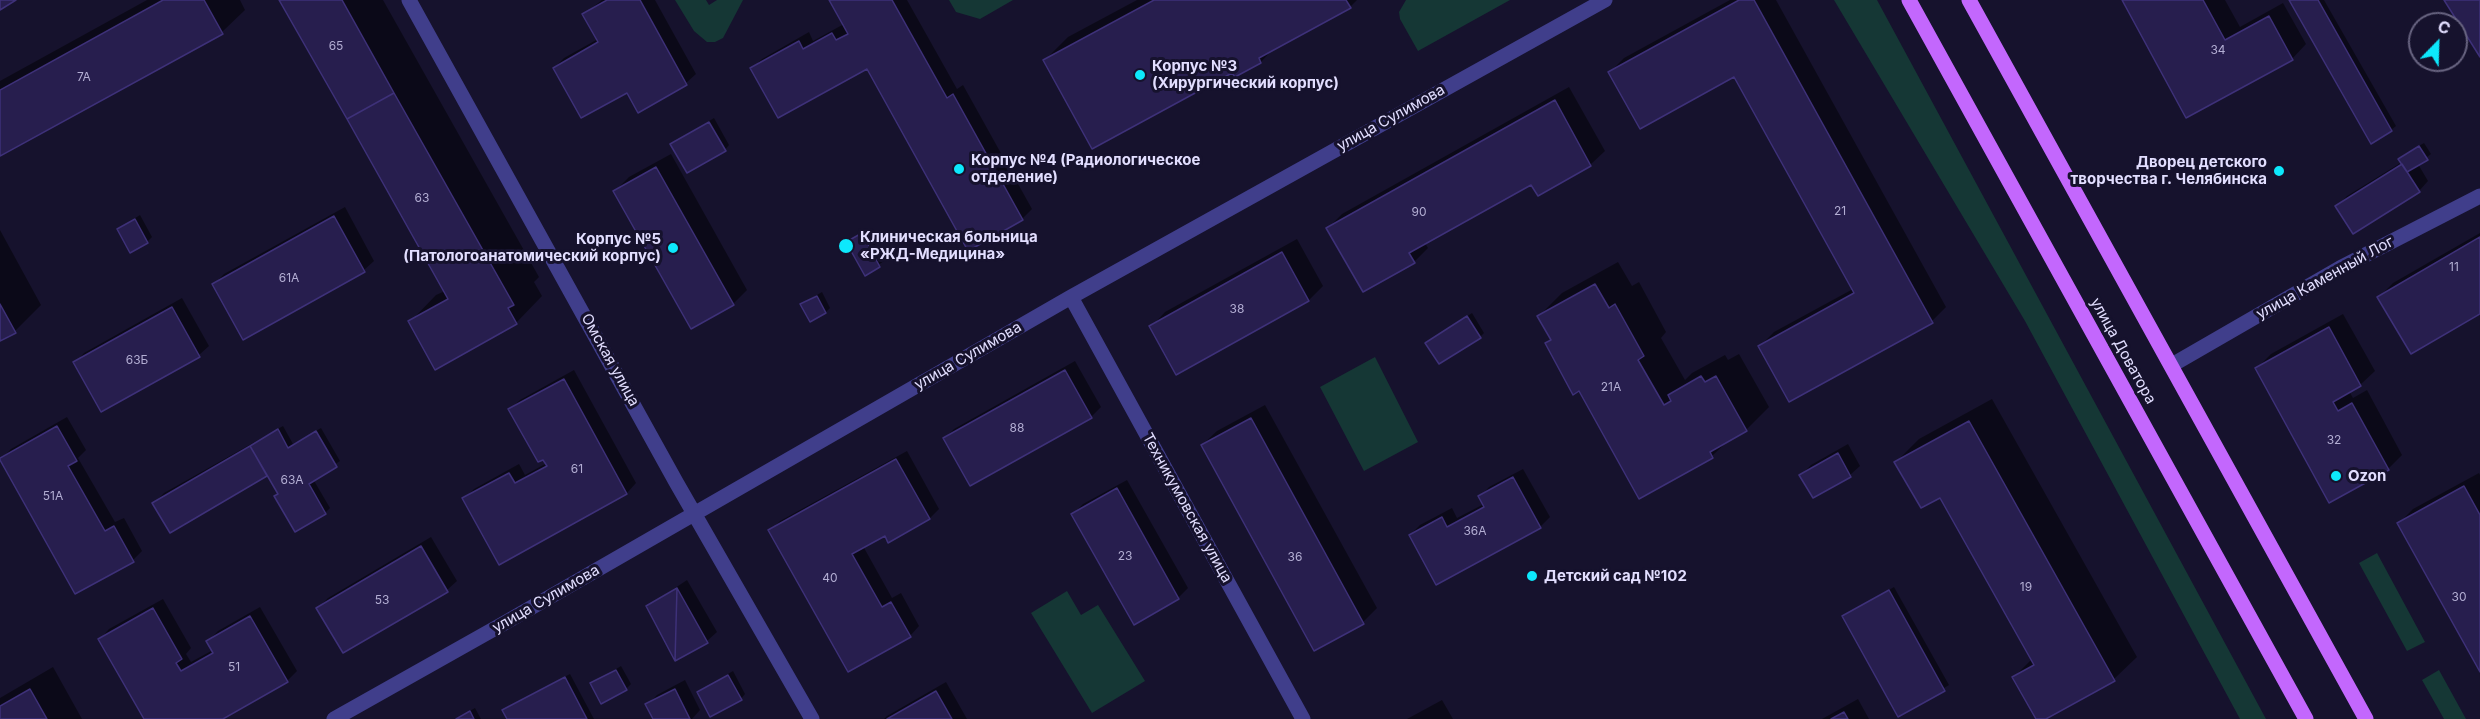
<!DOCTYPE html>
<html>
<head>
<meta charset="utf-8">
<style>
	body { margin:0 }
	#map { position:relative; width:2480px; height:719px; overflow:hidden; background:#16122d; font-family:Inter,sans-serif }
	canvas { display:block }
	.north { position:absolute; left:2408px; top:12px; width:60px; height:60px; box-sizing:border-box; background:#16122d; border:2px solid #686481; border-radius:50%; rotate:23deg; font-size:16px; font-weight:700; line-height:24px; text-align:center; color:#e2deff }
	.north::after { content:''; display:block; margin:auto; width:21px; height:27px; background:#0de8fc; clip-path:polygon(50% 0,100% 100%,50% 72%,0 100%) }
</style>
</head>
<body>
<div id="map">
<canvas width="2480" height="719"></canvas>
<div class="north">С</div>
</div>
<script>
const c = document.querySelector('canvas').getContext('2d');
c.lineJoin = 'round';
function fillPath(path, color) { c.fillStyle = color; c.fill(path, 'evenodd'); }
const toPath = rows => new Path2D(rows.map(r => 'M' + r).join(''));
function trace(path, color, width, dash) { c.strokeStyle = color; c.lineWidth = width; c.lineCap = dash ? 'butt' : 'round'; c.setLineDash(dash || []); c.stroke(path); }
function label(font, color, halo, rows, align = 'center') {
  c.font = font + ' Inter,sans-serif'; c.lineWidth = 6; c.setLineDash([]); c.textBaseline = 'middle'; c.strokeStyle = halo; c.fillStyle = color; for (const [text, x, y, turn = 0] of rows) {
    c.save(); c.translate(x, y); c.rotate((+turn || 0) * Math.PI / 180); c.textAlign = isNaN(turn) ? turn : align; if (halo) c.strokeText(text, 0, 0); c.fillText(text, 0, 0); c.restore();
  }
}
fillPath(toPath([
	[675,0,706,0,709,5,717,0,743,0,723,38,715,42,707,42,694,31],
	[949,0,1013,0,980,19,956,12],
	[1406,0,1510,0,1418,51,1400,19,1399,12],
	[1834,0,1877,0,2266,719,2240,719,2025,321],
	[1375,357,1418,442,1364,471,1320,387],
	[2377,553,2425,642,2407,651,2359,563],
	[1067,591,1081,615,1098,605,1145,681,1092,713,1031,613],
	[2439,670,2466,719,2444,719,2422,680]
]), '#153735');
fillPath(toPath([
	[147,0,240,0,245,10,222,32,0,155,0,81],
	[281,0,383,0,539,277,534,282,542,296,516,323,410,322,436,295,445,291],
	[602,0,655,0,696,74,686,83,638,110,628,91,554,68,564,58,598,39,584,14],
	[830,0,907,0,957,89,963,85,1032,209,1022,219,968,248,867,67,752,68,762,59,809,32,813,41,844,24],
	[1137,0,1357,0,1350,7,1274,48,1261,62,1235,75,1233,71,1045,60,1068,37],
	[1730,0,1776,0,1946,307,1932,321,1760,346,1774,332,1853,289,1735,75,1610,72,1624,58],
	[2123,0,2225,0,2240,27,2283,3,2306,44,2292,59,2187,116],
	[2291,0,2324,0,2396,126,2391,130],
	[1569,87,1605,151,1590,165,1532,183,1425,243,1428,248,1414,262,1328,228,1342,214],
	[714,118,729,145,725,150,672,144],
	[2424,143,2431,154,2418,164,2428,181,2419,191,2337,206,2347,196,2402,162,2400,159,2405,154],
	[671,154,747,290,733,304,615,191,629,177],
	[345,207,374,261,364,270,243,338,214,284,224,274],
	[140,215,152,237,147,242,118,229],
	[867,229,884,261,865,274,847,242],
	[0,230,41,305,15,331,0,339],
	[2480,233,2480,312,2379,297,2393,283],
	[1297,239,1323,286,1309,300,1177,373,1151,327,1165,312],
	[1618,262,1632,286,1639,282,1666,332,1661,338,1685,380,1692,373,1725,355,1728,360,1739,354,1769,407,1746,430,1730,439,1712,456,1640,497,1580,389,1546,344,1552,339,1539,316,1562,293],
	[822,292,830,308,826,312,802,304],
	[182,298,209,346,199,355,102,410,75,363,84,353],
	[1472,313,1484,333,1480,337,1427,343],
	[2343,314,2375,371,2360,385,2349,391,2353,398,2367,390,2402,455,2388,469,2257,368,2271,354],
	[1075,361,1101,407,1091,417,970,484,944,439,954,429],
	[574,370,636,483,627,493,500,563,464,499,474,489,519,464,525,475,547,463,510,409,520,400],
	[1992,399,2137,657,2114,679,2043,719,2038,719,2014,677,2032,659,1940,495,1896,462,1919,439],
	[1265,405,1377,608,1363,622,1202,445,1217,431],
	[67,417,86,450,78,458,115,522,124,518,142,551,133,560,1,459,11,449],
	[283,426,293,444,321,428,340,461,313,479,330,508,325,513,296,530,268,474,171,531,154,503,164,493],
	[1848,444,1860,466,1850,475,1801,475,1811,465],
	[907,451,939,509,930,518,885,534,863,546,892,598,901,593,919,626,910,636,770,531,780,521],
	[1523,469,1550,517,1540,527,1410,535,1420,525,1452,508,1457,518,1484,504,1480,497,1489,487],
	[2479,473,2480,475,2480,669,2399,523,2413,509],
	[1127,480,1188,588,1178,598,1134,623,1073,514,1083,504],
	[431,537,457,581,447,590,318,608,328,598],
	[687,580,717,632,707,641,648,606],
	[1894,587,1949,685,1899,715,1844,617],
	[163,599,191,648,186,654,191,662,213,650,208,641,218,631,260,607,297,671,287,681,220,719,146,719,100,639,109,629],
	[621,666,631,684,626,689,592,684],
	[53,667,82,719,0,719,0,698],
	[733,671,745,694,741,699,698,692],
	[570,674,594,719,508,719,504,711,509,706],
	[685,680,700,710,692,719,655,719,647,705,657,695],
	[946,682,967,719,884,719,887,716],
	[1858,699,1869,719,1822,719],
	[1442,700,1453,719,1407,719],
	[475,708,481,719,455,719]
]), '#0007');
const building = toPath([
	[0,0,16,0,0,10,0,0],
	[163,0,204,0,223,34,0,156,0,90,163,0],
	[279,0,342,0,394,93,347,119,279,0],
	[607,0,640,0,687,85,638,113,627,93,581,118,553,68,598,42,582,14,607,0],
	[829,0,892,0,947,98,953,94,1023,220,968,251,867,69,778,118,750,68,799,41,803,49,832,33,836,40,848,34,829,0],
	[1154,0,1346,0,1351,8,1259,58,1261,63,1235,77,1232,73,1092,149,1043,60,1154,0],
	[1739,0,1754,0,1933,323,1789,402,1758,346,1854,293,1734,77,1640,129,1608,72,1739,0],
	[2122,0,2203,0,2225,40,2269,16,2293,60,2186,118,2122,0],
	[2289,0,2318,0,2392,131,2371,144,2289,0],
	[2444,0,2480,0,2480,57,2444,0],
	[394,93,514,305,508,308,517,324,435,370,408,321,448,299,347,119,394,93],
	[1555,100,1591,166,1538,196,1531,185,1409,253,1415,263,1363,292,1326,228,1555,100],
	[709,122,726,151,687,173,670,144,709,122],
	[2419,146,2428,160,2407,172,2398,159,2419,146],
	[2402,164,2420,192,2353,234,2335,206,2402,164],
	[656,167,734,305,691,329,613,191,656,167],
	[334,216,365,272,243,340,212,284,334,216],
	[135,219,148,243,130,253,117,229,135,219],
	[862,233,880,267,865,276,846,242,862,233],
	[2480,237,2480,314,2411,354,2377,297,2480,237],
	[1282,252,1309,301,1176,375,1149,326,1282,252],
	[1595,284,1609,308,1615,304,1644,356,1638,360,1664,405,1671,401,1668,395,1701,376,1705,382,1716,376,1747,431,1710,452,1713,458,1639,499,1579,391,1573,395,1545,343,1551,340,1537,316,1595,284],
	[817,296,826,313,810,322,800,304,817,296],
	[0,304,16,333,0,341,0,304],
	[172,307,200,357,101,412,73,362,172,307],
	[1467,316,1481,338,1439,364,1425,343,1467,316],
	[2329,327,2361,386,2333,402,2338,411,2352,403,2389,470,2329,503,2255,368,2329,327],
	[1065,370,1092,418,970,486,943,438,1065,370],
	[564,379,627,494,499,565,462,498,509,473,515,483,547,466,543,460,538,462,508,409,564,379],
	[1251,418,1364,624,1314,651,1201,445,1251,418],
	[1969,421,2115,681,2046,719,2036,719,2012,677,2034,665,1940,498,1921,508,1894,462,1969,421],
	[57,426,77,461,68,466,105,531,114,526,134,562,75,594,0,460,0,458,57,426],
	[278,429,288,448,316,431,337,467,309,484,326,514,295,532,274,496,278,494,250,446,278,429],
	[250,446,267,476,170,533,152,503,250,446],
	[1838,453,1851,477,1813,498,1799,475,1838,453],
	[896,459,930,519,888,543,885,536,852,554,882,607,891,602,911,637,848,672,768,530,896,459],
	[1513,477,1541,528,1436,585,1409,535,1442,517,1447,527,1484,507,1478,496,1513,477],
	[2464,486,2480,515,2480,672,2397,523,2464,486],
	[1117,488,1179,599,1134,625,1071,514,1117,488],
	[421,546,448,592,343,653,316,608,421,546],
	[677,588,675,661,646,606,677,588],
	[677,588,708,643,675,661,677,588],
	[1889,590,1945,691,1898,717,1842,616,1889,590],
	[153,608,182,659,176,663,181,671,213,653,206,641,250,616,288,682,223,719,144,719,98,639,153,608],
	[616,670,627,690,601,704,590,683,616,670],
	[728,675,742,700,710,717,697,692,728,675],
	[565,677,587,719,507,719,502,710,565,677],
	[30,689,47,719,0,719,0,706,30,689],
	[675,689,690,719,653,719,645,704,675,689],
	[936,691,952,719,887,719,936,691],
	[470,711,474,719,456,719,470,711],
	[1844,712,1848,719,1831,719,1844,712]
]);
fillPath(building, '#271e4e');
trace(building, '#3e3179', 1.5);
trace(toPath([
	[409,0,676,482,812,719],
	[1071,297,1303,719],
	[2172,365,2340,268,2480,196],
	[334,719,501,625,1071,297,1605,0]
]), '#403e8b', 15);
trace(toPath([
	[1909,0,2306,719],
	[1969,0,2366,719]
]), '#c367fd', 15);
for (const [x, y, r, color] of [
	[1140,75,6,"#0de8fc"],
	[959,169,6,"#0de8fc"],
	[2279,171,6,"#0de8fc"],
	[846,246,8,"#0de8fc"],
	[673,248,6,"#0de8fc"],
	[2336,476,6,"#0de8fc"],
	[1532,576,6,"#0de8fc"]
]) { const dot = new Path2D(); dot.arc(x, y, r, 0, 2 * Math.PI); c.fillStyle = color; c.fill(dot); trace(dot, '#16122d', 2); }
label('12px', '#b3aed3', null, [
	["65",336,46],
	["34",2218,50],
	["7А",84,77],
	["63",422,198],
	["21",1840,211],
	["90",1419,212],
	["11",2454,267],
	["61А",289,278],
	["38",1237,309],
	["63Б",137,360],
	["21А",1611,387],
	["88",1017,428],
	["32",2334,440],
	["61",577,469],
	["63А",292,480],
	["51А",53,496],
	["36А",1475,531],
	["23",1125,556],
	["36",1295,557],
	["40",830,578],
	["19",2026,587],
	["30",2459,597],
	["53",382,600],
	["51",234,667]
]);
label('bold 15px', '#e2deff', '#16122d', [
	["Корпус №3",1152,66],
	["(Хирургический корпус)",1152,83],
	["Корпус №4 (Радиологическое",971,160],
	["отделение)",971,177],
	["Дворец детского",2267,162,"right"],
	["творчества г. Челябинска",2267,179,"right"],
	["Клиническая больница",860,237],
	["«РЖД-Медицина»",860,254],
	["Корпус №5",661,239,"right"],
	["(Патологоанатомический корпус)",661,256,"right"],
	["Ozon",2348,476],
	["Детский сад №102",1544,576]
], 'left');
label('15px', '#e2deff', '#16122d', [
	["улица Сулимова",1391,118,-29],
	["улица Каменный Лог",2325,278,-29],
	["улица Доватора",2123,351,61],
	["улица Сулимова",968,356,-30],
	["Омская улица",610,360,61],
	["Техникумовская улица",1187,508,61],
	["улица Сулимова",546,599,-30]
]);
</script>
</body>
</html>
